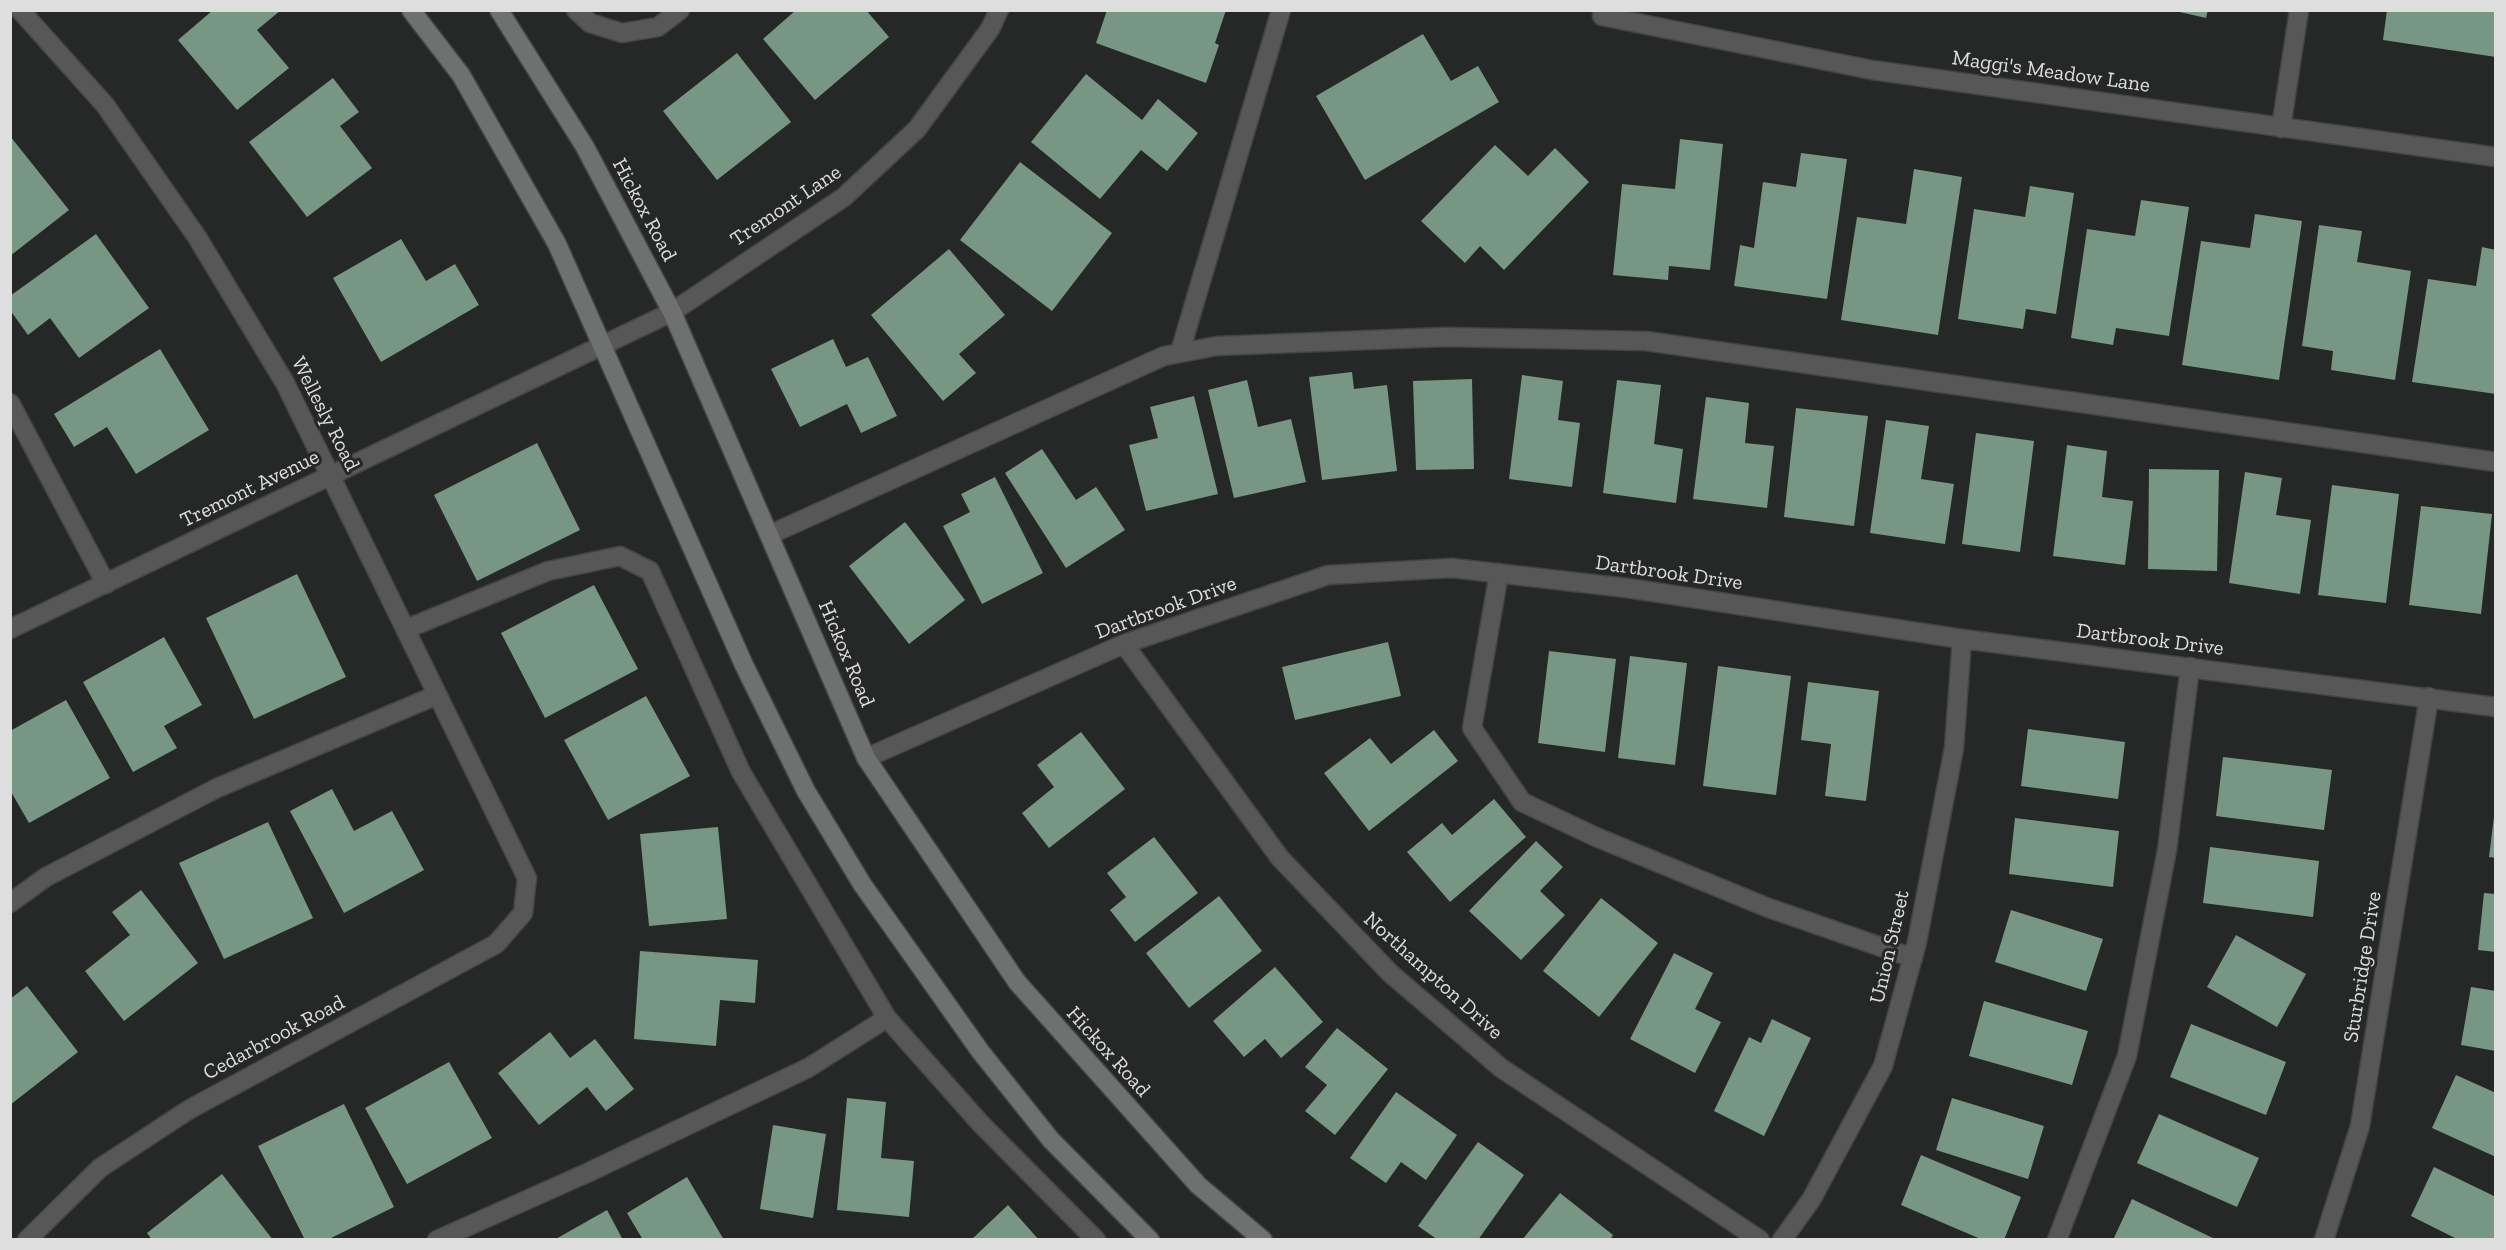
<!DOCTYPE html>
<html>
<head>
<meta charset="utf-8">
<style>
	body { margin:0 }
	#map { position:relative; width:2506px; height:1250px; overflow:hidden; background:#262827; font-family:"Zilla Slab",serif }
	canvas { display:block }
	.frame { position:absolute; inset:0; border:12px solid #dddedd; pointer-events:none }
</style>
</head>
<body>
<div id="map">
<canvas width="2506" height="1250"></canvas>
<div class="frame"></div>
</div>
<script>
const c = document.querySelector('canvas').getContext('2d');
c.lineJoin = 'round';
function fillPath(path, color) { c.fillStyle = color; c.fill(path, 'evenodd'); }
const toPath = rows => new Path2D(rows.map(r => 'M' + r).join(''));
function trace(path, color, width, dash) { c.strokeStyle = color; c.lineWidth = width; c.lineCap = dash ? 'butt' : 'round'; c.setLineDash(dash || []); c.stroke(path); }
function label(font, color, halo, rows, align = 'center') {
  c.font = font + ' "Zilla Slab",serif'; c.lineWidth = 6; c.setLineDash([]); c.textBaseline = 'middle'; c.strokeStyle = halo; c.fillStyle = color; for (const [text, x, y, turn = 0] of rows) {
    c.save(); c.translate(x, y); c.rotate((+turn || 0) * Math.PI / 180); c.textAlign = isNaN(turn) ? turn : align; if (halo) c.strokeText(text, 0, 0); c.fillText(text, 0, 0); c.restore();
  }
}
fillPath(toPath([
	[213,10,281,10,257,30,289,68,237,110,178,40],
	[796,10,866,10,889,37,815,100,763,39],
	[1107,10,1226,10,1215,43,1219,45,1206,83,1096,43],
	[2171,10,2208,10,2206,18],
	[2387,10,2496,10,2496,57,2383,40],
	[1423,34,1451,81,1478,66,1499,102,1365,180,1316,96],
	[737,53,791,122,717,180,663,111],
	[1086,74,1142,120,1158,99,1198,133,1167,171,1141,150,1100,199,1031,142],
	[333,78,359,112,340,126,372,168,307,217,249,142],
	[10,136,69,210,10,256],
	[1680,139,1723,144,1710,270,1669,266,1668,280,1613,275,1622,184,1675,189],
	[1495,145,1528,176,1555,148,1589,182,1504,270,1480,246,1465,263,1421,221],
	[1801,153,1847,159,1827,299,1734,286,1740,245,1754,248,1763,182,1796,187],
	[1020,162,1112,233,1052,311,960,240],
	[1914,169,1962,177,1938,335,1841,320,1857,217,1906,224],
	[2030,186,2074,193,2056,314,2026,309,2023,329,1958,319,1974,209,2025,217],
	[2141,200,2189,207,2169,336,2116,328,2113,345,2071,338,2087,229,2135,236],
	[2255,214,2302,221,2279,380,2182,365,2201,241,2250,248],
	[2319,225,2362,231,2357,262,2411,271,2395,380,2331,370,2333,351,2302,346],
	[96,234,149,308,79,358,50,318,28,335,10,310,10,296],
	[401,239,426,281,455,264,479,305,381,362,333,278],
	[2482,247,2496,250,2496,394,2412,382,2428,279,2476,286],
	[949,249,1005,315,959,354,976,373,943,401,871,315],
	[833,339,846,367,868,357,897,416,861,433,847,404,800,427,771,369],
	[160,349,209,430,136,474,107,427,74,447,54,414],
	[1352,372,1354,389,1387,385,1397,471,1322,480,1309,377],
	[1522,375,1563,381,1558,420,1580,423,1572,487,1509,479],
	[1472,379,1474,469,1416,470,1413,381],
	[1247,380,1258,427,1291,419,1306,482,1234,498,1208,390],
	[1617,380,1661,385,1654,444,1683,449,1676,503,1603,493],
	[1194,396,1218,494,1146,511,1129,445,1158,438,1150,407],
	[1706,397,1749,403,1745,443,1774,446,1767,508,1693,499],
	[1796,408,1868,416,1854,526,1784,517],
	[1886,420,1929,426,1921,479,1954,484,1945,544,1870,533],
	[1976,433,2034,441,2020,552,1962,544],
	[537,443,580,530,477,581,434,495],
	[2067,445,2107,451,2102,497,2133,501,2125,565,2053,556],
	[1042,449,1076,500,1096,487,1125,530,1066,568,1005,473],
	[2149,469,2219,470,2217,571,2148,569],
	[2245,472,2282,478,2276,515,2311,520,2300,594,2229,583],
	[995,477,1043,573,982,604,943,526,970,512,961,494],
	[2332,485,2399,494,2386,603,2318,595],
	[2421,506,2492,514,2481,614,2409,605],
	[905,522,965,600,909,644,849,566],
	[297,574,346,677,254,719,206,618],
	[594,585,638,669,545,718,501,633],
	[164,637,202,705,164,726,177,748,133,772,83,682],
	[1388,642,1401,696,1295,720,1282,667],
	[1549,651,1616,659,1605,752,1538,743],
	[1630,656,1687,663,1675,765,1618,758],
	[1718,666,1791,676,1776,795,1703,786],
	[1808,682,1879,691,1866,801,1825,796,1831,744,1801,740],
	[646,696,690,776,608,820,564,740],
	[66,700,110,778,29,823,10,790,10,731],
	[2028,729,2125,742,2118,799,2021,786],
	[1434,730,1458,761,1369,831,1324,773,1370,738,1391,764],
	[1081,732,1125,789,1049,848,1022,813,1054,787,1037,765],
	[2223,757,2332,770,2324,830,2216,816],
	[332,789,354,831,392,811,424,870,344,913,290,811],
	[1494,799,1526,837,1450,902,1407,852,1442,823,1452,835],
	[2494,817,2496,818,2496,858,2489,857],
	[2015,818,2119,831,2113,887,2009,874],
	[268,822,313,918,224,959,179,863],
	[718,827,727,919,649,926,640,834],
	[1154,837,1198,893,1135,942,1110,910,1126,897,1107,873],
	[1536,841,1563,867,1540,891,1565,915,1521,960,1469,911],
	[2210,847,2319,861,2313,917,2203,903],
	[141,890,198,963,124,1021,85,971,130,935,112,912],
	[2484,893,2496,894,2496,952,2478,950],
	[1219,896,1262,951,1189,1008,1146,953],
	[1601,898,1658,943,1599,1017,1543,971],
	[2011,910,2103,939,2086,991,1995,962],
	[2236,935,2306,974,2277,1027,2207,987],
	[640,951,758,960,755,1003,720,1000,716,1046,634,1039],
	[1674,953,1713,973,1695,1009,1721,1022,1695,1073,1630,1039],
	[1275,967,1323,1022,1281,1058,1265,1039,1244,1057,1213,1021],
	[27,986,78,1052,10,1105,10,999],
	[2471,987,2496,991,2496,1051,2461,1045],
	[1984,1001,2088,1031,2072,1085,1969,1056],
	[1772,1019,1811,1038,1764,1136,1714,1111,1749,1037,1761,1043],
	[2191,1024,2286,1062,2266,1115,2170,1077],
	[1337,1028,1388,1069,1335,1135,1305,1111,1327,1085,1305,1067],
	[550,1032,570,1058,595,1039,634,1089,606,1111,587,1087,539,1125,498,1073],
	[449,1062,492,1138,407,1184,365,1108],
	[2456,1075,2496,1093,2496,1157,2432,1128],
	[1396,1092,1457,1135,1426,1180,1401,1162,1386,1183,1350,1158],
	[847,1098,886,1102,881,1158,914,1161,909,1217,837,1210],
	[1952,1098,2044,1126,2028,1179,1936,1150],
	[344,1104,394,1207,327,1240,305,1240,258,1146],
	[2159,1114,2259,1158,2237,1207,2137,1163],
	[773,1125,826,1134,813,1218,760,1209],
	[1478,1142,1524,1175,1478,1240,1438,1240,1418,1226],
	[1921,1155,2021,1197,2004,1240,1983,1240,1901,1205],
	[2434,1167,2496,1197,2496,1240,2459,1240,2411,1216],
	[222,1174,273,1240,152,1240,147,1233],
	[687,1177,724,1240,643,1240,627,1213],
	[1560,1193,1613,1235,1610,1240,1522,1240],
	[2132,1199,2217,1240,2113,1240],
	[1008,1205,1039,1240,971,1240],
	[607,1210,623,1240,554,1240]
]), '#779683');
const lane = toPath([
	[576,10,590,23,622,33,658,27,680,10],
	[1180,352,1281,10],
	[10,403,106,584],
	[769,535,1164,356,1217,346,1445,337,1646,341,2496,462],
	[1499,573,1472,728,1522,802,1596,837,1766,907,1913,958],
	[406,629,548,571,620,556,650,571,741,772,887,1018,981,1124,1096,1240],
	[10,903,46,877,217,788,437,695],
	[437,1240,587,1173,808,1068,887,1018],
	[2057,1240,2127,1056,2167,850,2190,667]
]);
const street = toPath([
	[20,10,105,105,197,237,285,383,527,878,523,913,496,944,190,1109,100,1168,27,1240],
	[1604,10,1602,16,1872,70,2496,157],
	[2281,128,2299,10],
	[10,629,672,312,844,197,917,129,990,29,999,10],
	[1124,644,1280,858,1390,973,1501,1068,1760,1240],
	[866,758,1124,644,1328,575,1452,568,1627,588,1962,639,2496,707],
	[1782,1240,1811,1200,1883,1066,1917,942,1954,748,1962,639],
	[2324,1240,2360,1126,2429,697]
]);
const secondary = toPath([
	[411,10,461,75,557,244,744,665,806,791,862,884,980,1051,1051,1140,1150,1240],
	[499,10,585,147,672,312,866,758,1017,982,1198,1185,1263,1240]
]);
trace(lane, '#434544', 21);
trace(street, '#434544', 21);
trace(secondary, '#434544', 21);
trace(lane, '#565756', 18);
trace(street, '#565756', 18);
trace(secondary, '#6f7170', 18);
label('21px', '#dddedd', '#262827', [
	["Maggi's Meadow Lane",2051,72,8],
	["Tremont Lane",786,206,-34],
	["Hickox Road",644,210,62],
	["Wellesly Road",325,414,63],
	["Tremont Avenue",250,489,-26],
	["Dartbrook Drive",1669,573,8],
	["Dartbrook Drive",1166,608,-20],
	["Dartbrook Drive",2150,640,7],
	["Hickox Road",846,654,67],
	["Union Street",1890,947,-77],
	["Sturbridge Drive",2363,967,-81],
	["Northampton Drive",1433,976,42],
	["Cedarbrook Road",274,1038,-28],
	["Hickox Road",1108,1052,48]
]);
</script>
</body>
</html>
